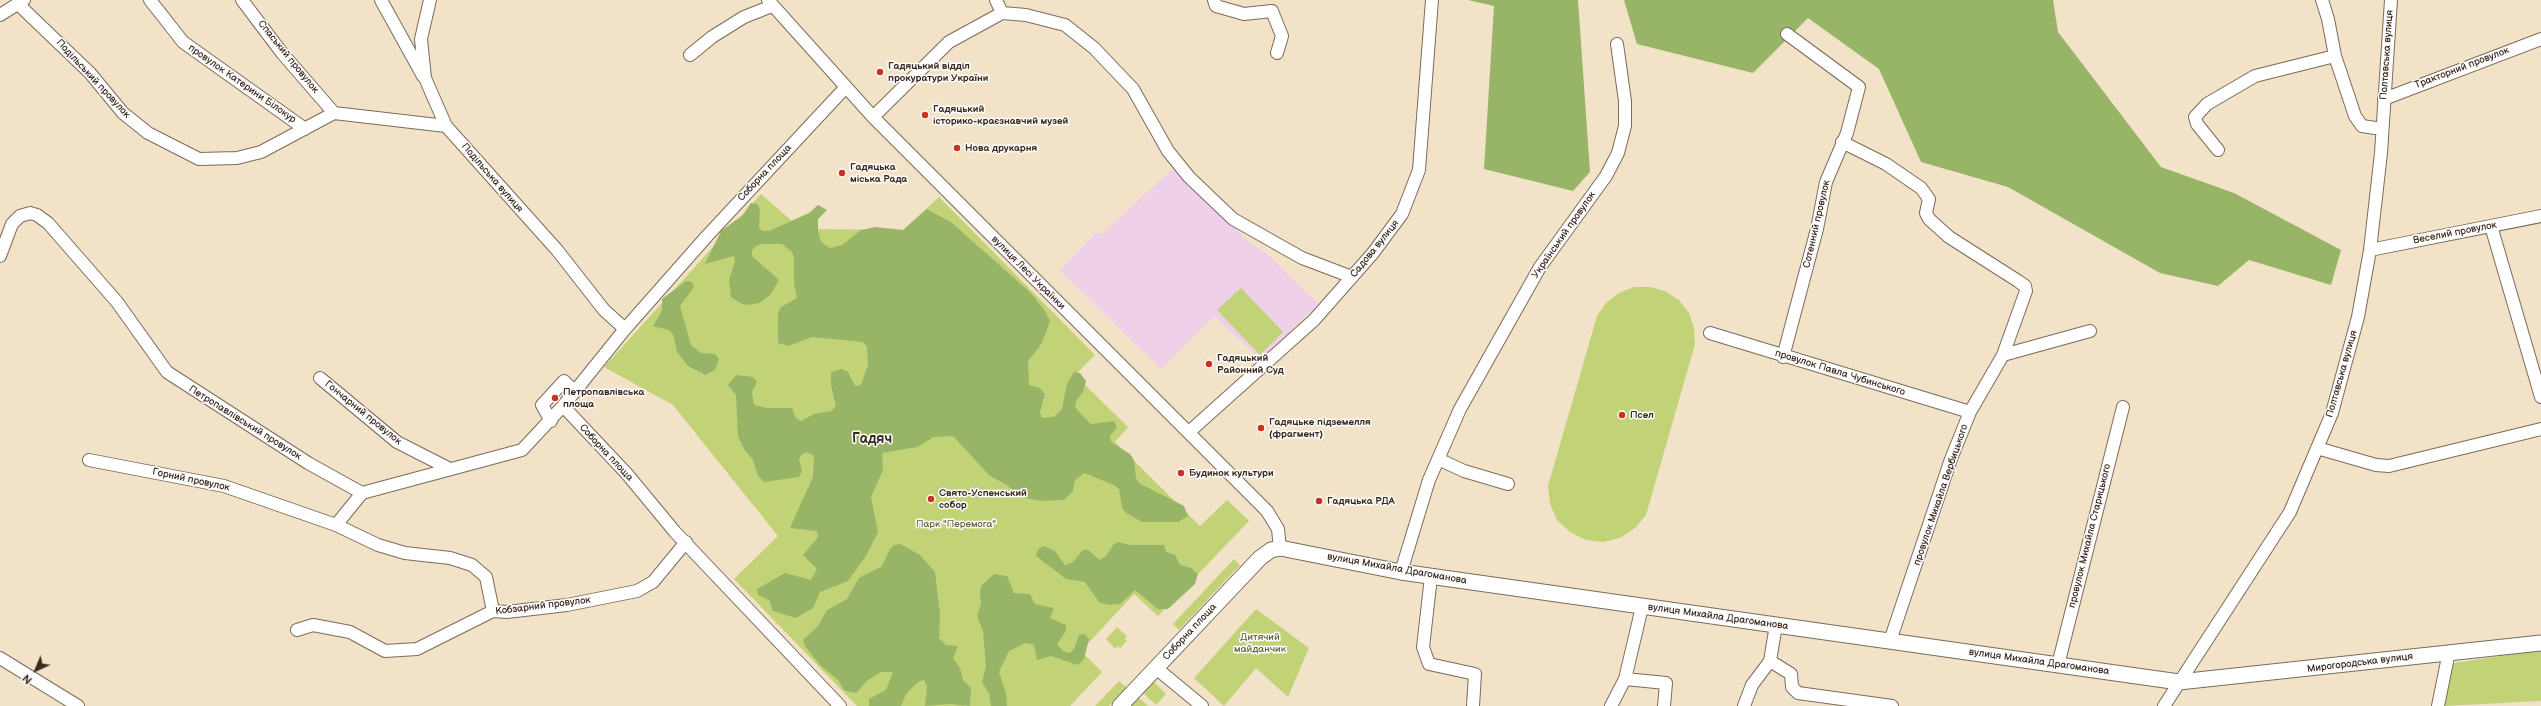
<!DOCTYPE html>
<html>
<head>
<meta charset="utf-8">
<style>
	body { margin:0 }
	#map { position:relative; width:2541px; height:706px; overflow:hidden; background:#f2e3c8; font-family:"Balsamiq Sans",sans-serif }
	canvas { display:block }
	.north { position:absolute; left:16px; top:650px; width:40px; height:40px; -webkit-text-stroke:3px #fff; paint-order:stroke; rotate:224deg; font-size:11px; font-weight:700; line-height:16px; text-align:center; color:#3b2a1e }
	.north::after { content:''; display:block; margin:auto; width:14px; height:18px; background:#3b2a1e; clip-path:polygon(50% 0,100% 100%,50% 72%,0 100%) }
</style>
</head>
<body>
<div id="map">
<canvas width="2541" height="706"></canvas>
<div class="north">N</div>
</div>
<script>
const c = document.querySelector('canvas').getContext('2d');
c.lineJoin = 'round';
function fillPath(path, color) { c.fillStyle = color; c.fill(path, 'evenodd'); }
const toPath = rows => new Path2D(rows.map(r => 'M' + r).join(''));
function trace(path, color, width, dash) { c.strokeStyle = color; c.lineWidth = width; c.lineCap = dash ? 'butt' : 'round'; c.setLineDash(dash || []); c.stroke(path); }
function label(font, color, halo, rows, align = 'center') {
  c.font = font + ' "Balsamiq Sans",sans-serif'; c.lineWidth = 3; c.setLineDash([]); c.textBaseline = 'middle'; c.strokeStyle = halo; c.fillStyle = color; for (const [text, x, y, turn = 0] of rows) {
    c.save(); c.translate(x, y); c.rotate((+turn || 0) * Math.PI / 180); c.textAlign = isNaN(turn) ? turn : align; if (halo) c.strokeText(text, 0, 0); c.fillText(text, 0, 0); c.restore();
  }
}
fillPath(toPath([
	[1171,170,1180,170,1251,244,1265,252,1319,304,1260,359,1214,316,1161,369,1060,270,1097,232,1102,234]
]), '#eed0e8');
fillPath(toPath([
	[761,194,801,229,903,230,939,197,1095,355,1075,375,1128,427,1115,442,1200,526,1227,500,1249,521,1158,616,1134,594,1081,651,1102,672,1070,706,857,706,734,579,778,536,673,405,604,367],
	[1634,287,1650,287,1665,291,1679,300,1689,313,1694,328,1695,344,1646,515,1635,528,1620,538,1603,542,1586,540,1570,532,1557,520,1550,504,1548,486,1597,316,1606,303,1619,293],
	[1241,288,1283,332,1260,355,1217,310],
	[1234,559,1240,565,1179,630,1173,624],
	[1256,609,1309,648,1288,697,1256,668,1224,706,1194,678],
	[1117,627,1127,636,1125,639,1127,641,1120,648,1118,646,1115,649,1106,639],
	[2541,650,2541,701,2444,706,2450,667,2454,663],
	[1119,681,1127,688,1109,706,1095,706],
	[1154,682,1166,694,1156,705,1143,693],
	[1139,698,1148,706,1131,706]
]), '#c1d376');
fillPath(toPath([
	[1468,0,1578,0,1590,172,1573,191,1484,169,1494,6],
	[1624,0,2053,0,2058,32,2161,167,2234,193,2341,250,2331,285,2249,260,2218,286,2160,273,2008,187,1921,162,1879,69,1808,18,1753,73,1637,44],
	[751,203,757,204,760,209,759,228,763,231,769,231,809,213,818,205,827,210,818,219,818,231,821,242,830,248,842,245,861,230,876,227,903,230,927,209,952,223,1031,293,1045,311,1050,321,1042,343,1028,361,1029,385,1040,388,1045,394,1040,412,1042,418,1054,417,1062,409,1067,384,1074,372,1080,373,1086,381,1083,392,1076,401,1075,407,1079,412,1091,424,1114,421,1117,427,1110,436,1111,442,1130,454,1134,460,1136,478,1139,483,1184,506,1188,516,1178,522,1142,522,1126,513,1122,508,1119,489,1114,485,1084,473,1075,480,1073,491,1064,500,1040,501,1020,497,1007,485,990,476,953,436,934,437,917,447,882,453,883,470,871,497,878,532,866,556,848,581,820,592,813,608,796,618,773,611,769,600,758,595,757,589,785,573,811,580,817,569,803,555,818,537,817,531,790,528,813,477,814,456,807,452,802,454,799,459,802,471,799,477,764,482,758,476,753,460,744,449,738,436,736,395,728,385,736,375,753,377,757,382,752,392,754,405,767,408,792,408,796,418,801,421,814,414,831,411,836,406,831,385,831,372,842,369,848,372,855,386,861,385,868,365,867,347,863,342,812,337,788,346,778,343,778,313,781,307,797,298,794,284,794,257,792,252,782,244,763,244,756,246,752,250,752,256,779,280,770,295,759,303,748,305,742,304,731,297,729,280,735,261,734,256,705,264,721,231,743,215],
	[686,281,692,282,694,287,680,306,691,345,701,353,715,354,719,359,715,370,705,375,688,366,677,352,673,334,669,330,653,326,662,311,662,299],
	[1118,542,1130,545,1164,545,1166,552,1175,555,1180,565,1191,568,1198,574,1195,584,1168,609,1158,609,1135,590,1120,604,1108,605,1099,602,1085,582,1066,579,1036,556,1038,549,1044,546,1055,551,1065,565,1073,562,1083,550,1088,550,1100,560,1106,556,1114,544],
	[900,544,920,555,935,572,940,615,939,638,946,645,958,646,953,658,960,668,963,680,971,688,970,706,950,704,925,706,927,686,924,680,918,682,906,694,901,706,869,706,869,699,886,690,893,672,881,672,868,680,856,693,850,692,844,690,838,680,820,665,805,646,803,640,818,626,827,610,847,599,859,578,882,566,890,549,894,545],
	[994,574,1007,576,1014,593,1030,594,1035,604,1054,608,1050,618,1066,625,1066,631,1057,644,1063,651,1070,653,1074,649,1079,635,1085,634,1089,639,1084,659,1078,665,1051,656,1037,660,1034,645,1032,644,1025,643,1009,651,999,672,1006,693,1007,706,991,706,989,694,982,682,986,667,983,631,977,616,981,604,980,592,981,586]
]), '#98b567');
const minor = toPath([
	[150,0,183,42,305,129],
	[242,0,282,53,334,113],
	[381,0,423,76],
	[430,0,421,39,425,78,446,126,557,250,604,310,625,329],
	[768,0,873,117,1267,511,1278,529,1280,548],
	[996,0,1002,13],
	[1214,0,1216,6,1244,14,1272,11,1282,36,1277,53],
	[2322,0,2328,19,2335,56,2355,116,2362,126,2382,129],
	[19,5,90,73,123,113,148,133,199,159,237,158,261,152,334,113,446,126],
	[1002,13,1026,15,1065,25,1094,48,1133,89,1168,151,1189,177,1233,219,1302,258,1352,277],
	[0,15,24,0],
	[690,55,712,37,744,17,772,6],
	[2384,99,2541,39],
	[873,117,949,42,1002,13],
	[1842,142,1886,164,1921,188,1929,199,1926,213,1929,219,1949,237,2018,281,2025,286,2026,291,2003,355,1970,412,1951,459,1890,641],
	[2218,150,2197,124,2195,117,2207,104,2255,76,2335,56],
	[2491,226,2541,397],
	[2370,250,2541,216],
	[0,256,12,224,20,216,30,213,37,215,48,223,117,302,167,372,308,463,362,493,522,450,563,406],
	[1710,333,1970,412],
	[2003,355,2090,331],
	[1783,357,1817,229,1826,182,1847,133,1859,87,1787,34],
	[320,378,397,442,448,468],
	[551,421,542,405,564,381,575,392],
	[1189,432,1314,320,1373,253,1402,214,1419,170,1432,0],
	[2317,448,2376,465,2389,466,2541,429],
	[1438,459,1464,471,1508,484],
	[89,460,224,486,336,525,362,493],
	[336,525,378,545,405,553,450,558,472,565,486,577,493,611],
	[1401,572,1429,480,1460,409,1540,267,1606,176,1618,153,1625,126,1625,101,1617,44],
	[1431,577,1423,647,1429,664,1475,674,1473,706],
	[1642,607,1625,679,1666,683,1664,706],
	[1776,625,1770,661,1791,674,1792,687,1798,693,1892,706],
	[297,630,313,625,350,632,385,651,417,649,493,611,507,612,567,605,637,591,653,582,686,542],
	[0,658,78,706],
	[2058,665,2123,407],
	[1156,668,1202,706],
	[840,706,675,532,627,474,563,406,625,329,707,236,845,88],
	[1611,706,1625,679],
	[1744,706,1752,685,1770,661],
	[2164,706,2290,512,2332,413,2358,317,2370,250,2381,153,2391,0],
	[2438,706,2449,652]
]);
const tertiary = toPath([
	[1120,706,1260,558,1271,550,1280,548,1401,572,2179,682,2541,643]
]);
trace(minor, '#7b6b5a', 14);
trace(tertiary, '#7b6b5a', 17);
trace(minor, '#fff', 12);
trace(tertiary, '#fff', 15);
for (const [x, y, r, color] of [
	[880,72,4,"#c8321e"],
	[925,115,4,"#c8321e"],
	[957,148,4,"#c8321e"],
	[842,173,4,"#c8321e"],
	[1209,364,4,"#c8321e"],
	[555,398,4,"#c8321e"],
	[1622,415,4,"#c8321e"],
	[1261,428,4,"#c8321e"],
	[1181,473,4,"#c8321e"],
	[931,499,4,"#c8321e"],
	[1319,501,4,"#c8321e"]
]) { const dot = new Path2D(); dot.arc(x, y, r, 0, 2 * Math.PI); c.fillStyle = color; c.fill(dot); trace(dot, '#fff', 1.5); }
label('10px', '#3b2a1e', '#fff', [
	["Полтавська вулиця",2387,55,-86],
	["Спаський провулок",288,57,51],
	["Тракторний провулок",2462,68,-21],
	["Подільський провулок",93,79,47],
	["провулок Катерини Білокур",242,84,35],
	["Соборна площа",765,173,-47],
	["Подільська вулиця",492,178,49],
	["Сотенний провулок",1817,224,-77],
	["Веселий провулок",2455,233,-11],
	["Український провулок",1564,235,-55],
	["Садова вулиця",1375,249,-51],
	["вулиця Лесі Українки",1028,273,45],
	["провулок Павла Чубинського",1840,373,17],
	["Полтавська вулиця",2342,374,-74],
	["Гончарний провулок",363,413,39],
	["Петропавлівський провулок",245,423,32],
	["Соборна площа",606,453,47],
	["Горний провулок",191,480,12],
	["провулок Михайла Вербицького",1941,495,-71],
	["провулок Михайла Старицького",2090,536,-76],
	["вулиця Михайла Драгоманова",1397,569,10],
	["Кобзарний провулок",543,606,-7],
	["вулиця Михайла Драгоманова",1718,617,8],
	["Соборна площа",1190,632,-47],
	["вулиця Михайла Драгоманова",2039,662,8],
	["Мирогородська вулиця",2360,663,-7]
]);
label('bold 10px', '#3b2a1e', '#fff', [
	["Гадяцький відділ",888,66],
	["прокуратури України",888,78],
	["Гадяцький",933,109],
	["історико-краєзнавчий музей",933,121],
	["Нова друкарня",965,148],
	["Гадяцька",850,167],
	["міська Рада",850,179],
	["Гадяцький",1217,358],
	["Районний Суд",1217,370],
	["Петропавлівська",563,392],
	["площа",563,404],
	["Псел",1630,415],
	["Гадяцьке підземелля",1269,422],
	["(фрагмент)",1269,434],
	["Будинок культури",1189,473],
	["Свято-Успенський",939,493],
	["собор",939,505],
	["Гадяцька РДА",1327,501]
], 'left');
label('10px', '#635d38', '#fff', [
	["Парк \"Перемога\"",956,524],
	["Дитячий",1260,637],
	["майданчик",1260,649]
]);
label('bold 14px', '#3b2a1e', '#fff', [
	["Гадяч",872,439]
]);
</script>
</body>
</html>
